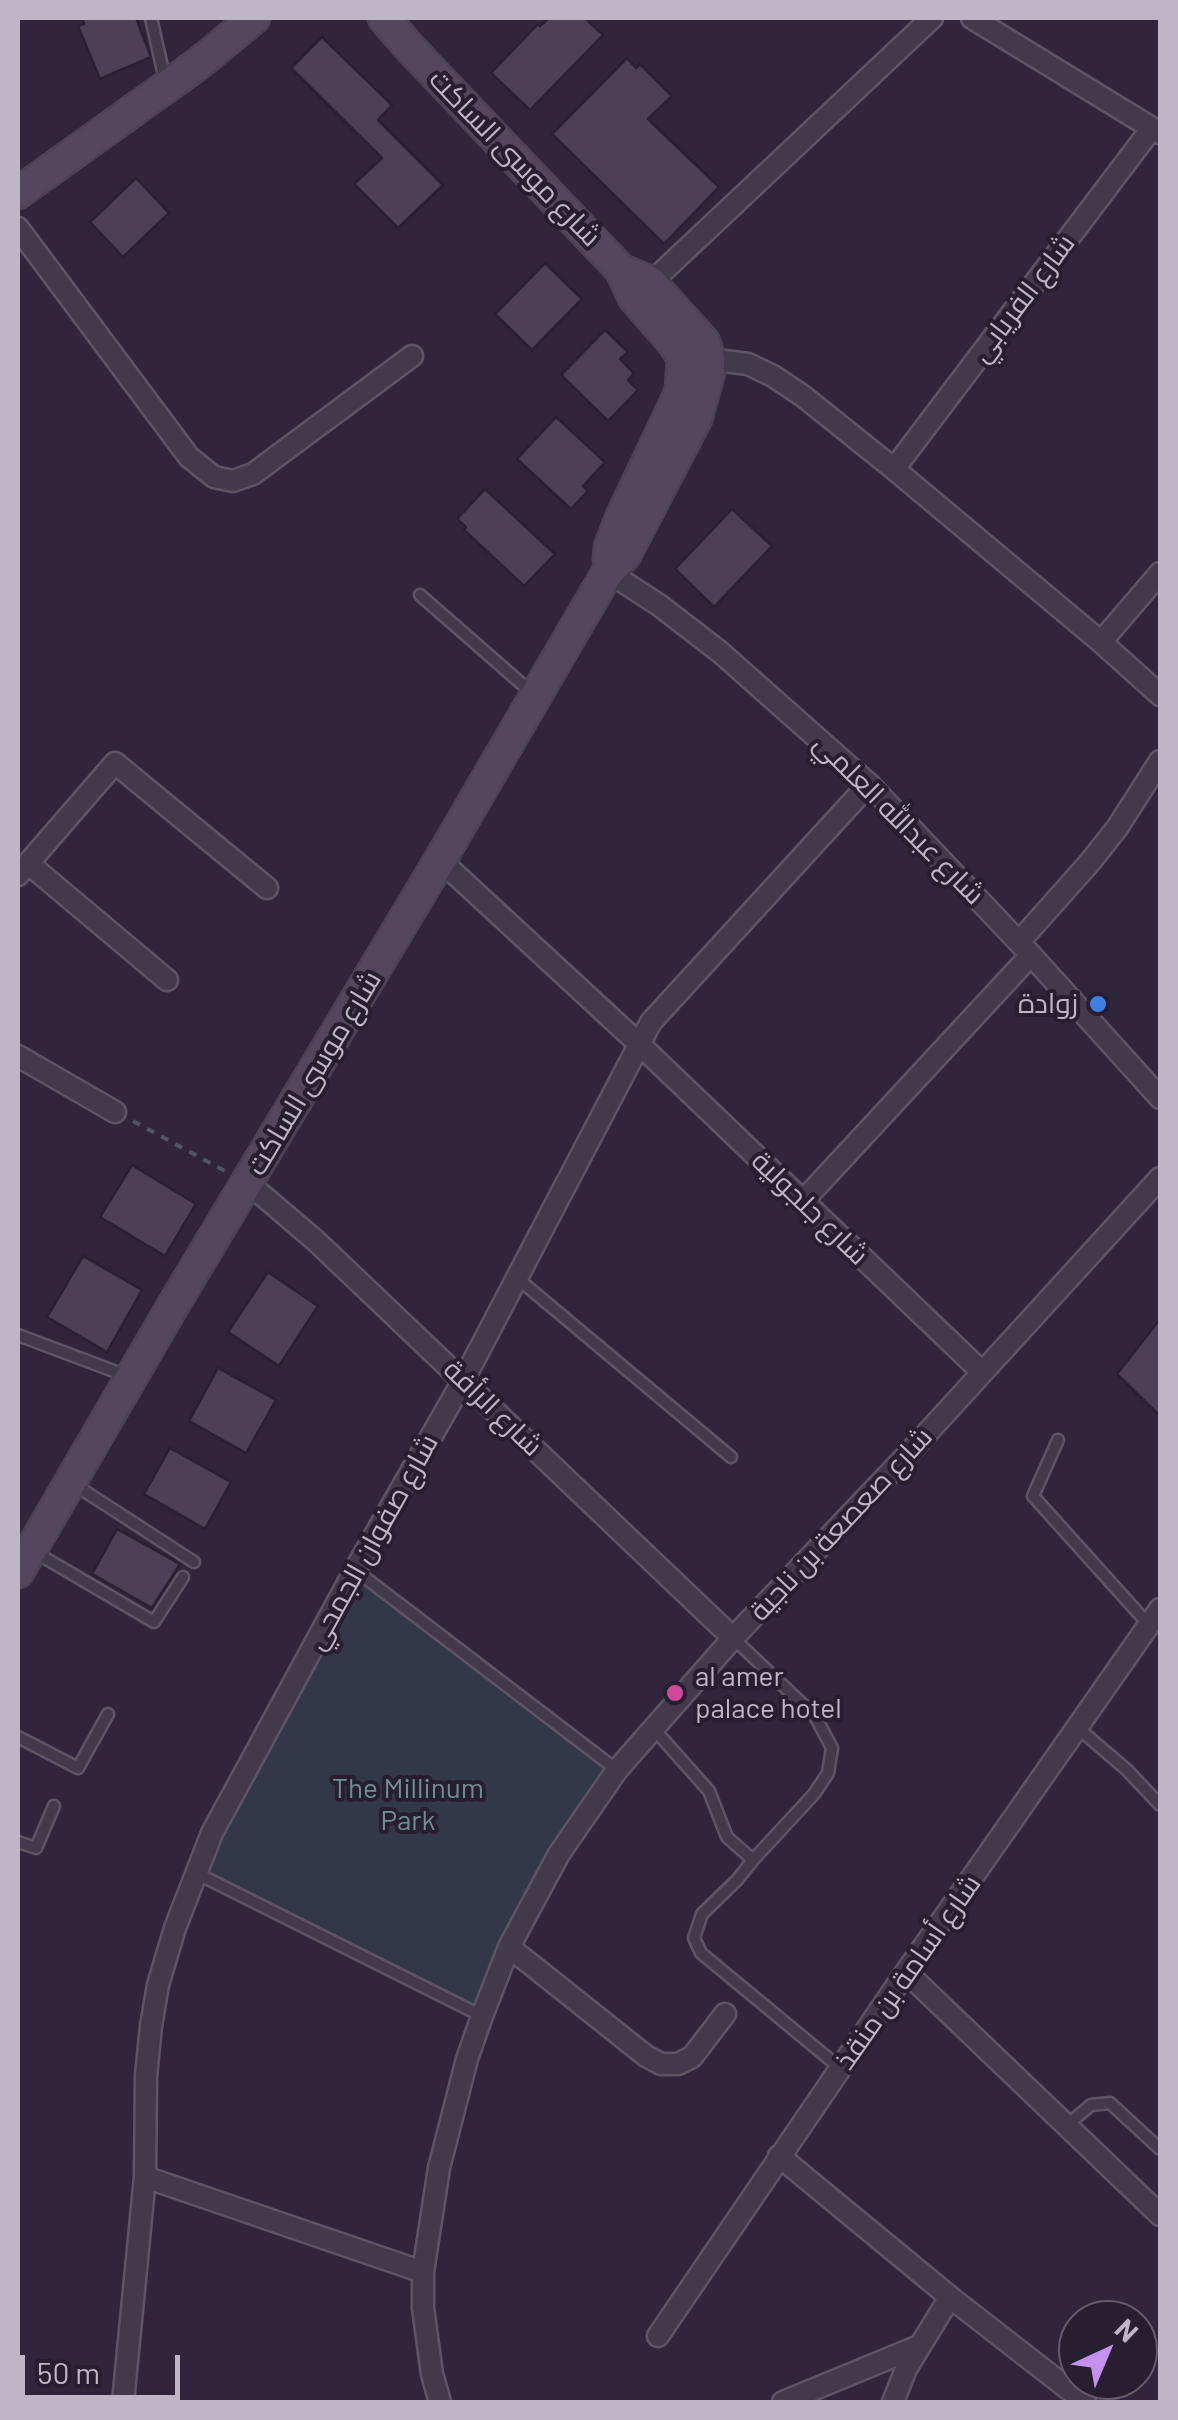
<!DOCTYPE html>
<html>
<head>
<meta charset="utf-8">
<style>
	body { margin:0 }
	#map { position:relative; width:1178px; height:2420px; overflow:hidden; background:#30253a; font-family:Barlow,sans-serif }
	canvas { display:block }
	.frame { position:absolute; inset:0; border:20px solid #beb5c6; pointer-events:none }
	.north { position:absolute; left:1058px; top:2300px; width:100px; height:100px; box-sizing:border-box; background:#271e30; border:2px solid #635a6c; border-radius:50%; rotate:44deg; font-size:28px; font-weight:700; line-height:40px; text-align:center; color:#beb5c6 }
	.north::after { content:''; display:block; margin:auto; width:35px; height:45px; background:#c492ee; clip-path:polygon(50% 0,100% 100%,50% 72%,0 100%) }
	.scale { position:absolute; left:20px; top:2355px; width:160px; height:45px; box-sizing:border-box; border:5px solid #beb5c6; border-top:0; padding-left:12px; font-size:30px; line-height:35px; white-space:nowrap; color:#beb5c6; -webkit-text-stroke:8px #271e30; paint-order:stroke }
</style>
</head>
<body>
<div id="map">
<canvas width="1178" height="2420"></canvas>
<div class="frame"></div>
<div class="north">N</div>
<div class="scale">50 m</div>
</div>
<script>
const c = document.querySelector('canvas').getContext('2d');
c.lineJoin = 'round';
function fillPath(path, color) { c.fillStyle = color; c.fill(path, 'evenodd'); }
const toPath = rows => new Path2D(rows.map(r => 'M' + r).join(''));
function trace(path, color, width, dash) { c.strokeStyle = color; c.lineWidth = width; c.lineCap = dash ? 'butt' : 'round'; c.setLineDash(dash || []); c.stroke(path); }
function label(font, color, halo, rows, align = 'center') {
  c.font = font + ' Barlow,Cairo,sans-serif'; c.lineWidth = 8; c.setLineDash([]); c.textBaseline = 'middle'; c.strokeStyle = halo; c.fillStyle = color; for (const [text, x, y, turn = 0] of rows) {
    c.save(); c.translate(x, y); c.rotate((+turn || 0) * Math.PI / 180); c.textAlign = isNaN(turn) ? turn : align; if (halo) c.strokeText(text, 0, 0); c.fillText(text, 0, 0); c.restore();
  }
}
fillPath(toPath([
	[355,1570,617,1770,482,2016,196,1873]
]), '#333849');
const building = toPath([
	[82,18,136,18,151,57,100,79,78,26,84,24,82,18],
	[549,18,585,18,603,35,530,110,491,73,538,24,540,26,549,18],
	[322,37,392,105,378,120,443,185,398,228,354,184,382,158,291,68,322,37],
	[627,58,636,68,640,64,672,96,648,119,719,187,664,244,552,134,627,58],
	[136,178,169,213,123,257,90,222,136,178],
	[545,263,582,299,532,350,495,314,545,263],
	[605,330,628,352,620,359,634,373,628,380,638,390,608,421,561,375,605,330],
	[556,417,605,462,583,486,588,491,571,509,517,459,556,417],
	[485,489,555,554,524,586,464,530,466,527,457,519,485,489],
	[732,509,772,546,714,607,675,569,732,509],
	[132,1165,196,1204,165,1256,100,1217,132,1165],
	[83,1256,142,1290,107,1352,47,1317,83,1256],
	[268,1272,318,1306,279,1366,228,1332,268,1272],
	[1160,1319,1160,1416,1117,1374,1160,1319],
	[218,1368,276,1400,246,1453,189,1421,218,1368],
	[170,1448,231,1482,205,1529,144,1494,170,1448],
	[117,1529,180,1564,152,1608,92,1574,117,1529]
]);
fillPath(building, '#4c4057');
trace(building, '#292032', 2.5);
const lane = toPath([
	[151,18,165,80],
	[420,595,531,692],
	[517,1278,731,1457],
	[18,1335,127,1376],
	[1058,1440,1033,1496,1149,1625],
	[72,1483,194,1562],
	[33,1551,154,1622,183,1577],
	[355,1570,617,1770],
	[733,1638,815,1716,832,1748,828,1773,814,1794,753,1860,737,1880,702,1914,694,1938,701,1953,840,2068],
	[1078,1728,1127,1770,1160,1805],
	[654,1729,709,1791,727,1837,753,1860],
	[18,1737,78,1768,108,1714],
	[18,1842,36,1848,54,1806],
	[196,1873,482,2016],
	[1067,2125,1091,2105,1110,2103,1160,2149]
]);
const street = toPath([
	[972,18,1160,133],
	[18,228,189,457,214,477,233,481,253,474,412,356],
	[643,290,932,18],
	[700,358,748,364,773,376,803,396,894,469,1101,642,1160,695],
	[894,469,1152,128],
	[608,572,659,605,720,652,869,784,1031,955,1160,1098],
	[1101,642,1160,573],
	[440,860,638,1043,982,1372],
	[29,864,167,980],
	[18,875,115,763,267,888],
	[1019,942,1091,861,1117,828,1160,761],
	[18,1056,115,1112],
	[248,1183,316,1241,733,1638],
	[803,1201,1031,955],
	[509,1947,646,2056,661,2064,678,2064,692,2057,725,2014],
	[906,1972,1160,2215],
	[779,2156,950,2297,1085,2402],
	[145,2177,423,2272],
	[658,2336,906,1972,1160,1609],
	[123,2402,145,2177,146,2076,151,2026,158,1985,175,1928,212,1833,355,1570,464,1379,651,1022,869,784],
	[440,2402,432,2374,423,2308,423,2272,439,2168,467,2059,482,2016,509,1947,559,1854,617,1770,733,1638,908,1454,1160,1178],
	[783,2402,919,2346],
	[893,2402,906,2369,950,2297]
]);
const secondary = toPath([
	[384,18,409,47,621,270,634,298,670,339,683,357,681,390,677,400,622,516,610,547,609,559],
	[18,193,198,64,254,18],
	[18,1572,171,1309,440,860,574,630,608,572,625,555,696,419,709,372,709,358,704,342,650,282,621,270]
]);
trace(lane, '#5d5466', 15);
trace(street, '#5d5466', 25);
trace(secondary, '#4b4254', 35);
trace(toPath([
	[133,1121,225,1171]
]), '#545366', 4, [8, 8]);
trace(lane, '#42394b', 10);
trace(street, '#42394b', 20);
trace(secondary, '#54475d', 30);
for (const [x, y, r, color] of [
	[1098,1004,10,"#3f7fe0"],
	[675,1693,10,"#d1479c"]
]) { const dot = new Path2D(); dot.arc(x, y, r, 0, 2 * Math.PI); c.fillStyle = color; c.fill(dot); trace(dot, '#271e30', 4); }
label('28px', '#beb5c6', '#271e30', [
	["شارع موسى الساكت",515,158,46],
	["شارع الفريابي",1023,298,-53],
	["شارع عبدالله العلمي",899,819,45],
	["شارع موسى الساكت",314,1073,-59],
	["شارع جلجولية",810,1208,44],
	["شارع الرأفة",493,1408,44],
	["شارع صعصعة بن ناجية",841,1524,-47],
	["شارع صفوان الجمحي",372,1542,-61],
	["شارع أسامة بن منقذ",908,1972,-55]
]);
label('28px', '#beb5c6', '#271e30', [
	["زوادة",1078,1004],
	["al amer",695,1677,"left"],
	["palace hotel",695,1709,"left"]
], 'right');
label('28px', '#6e8f95', '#271e30', [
	["The Millinum",408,1789],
	["Park",408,1821]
]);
</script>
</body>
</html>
